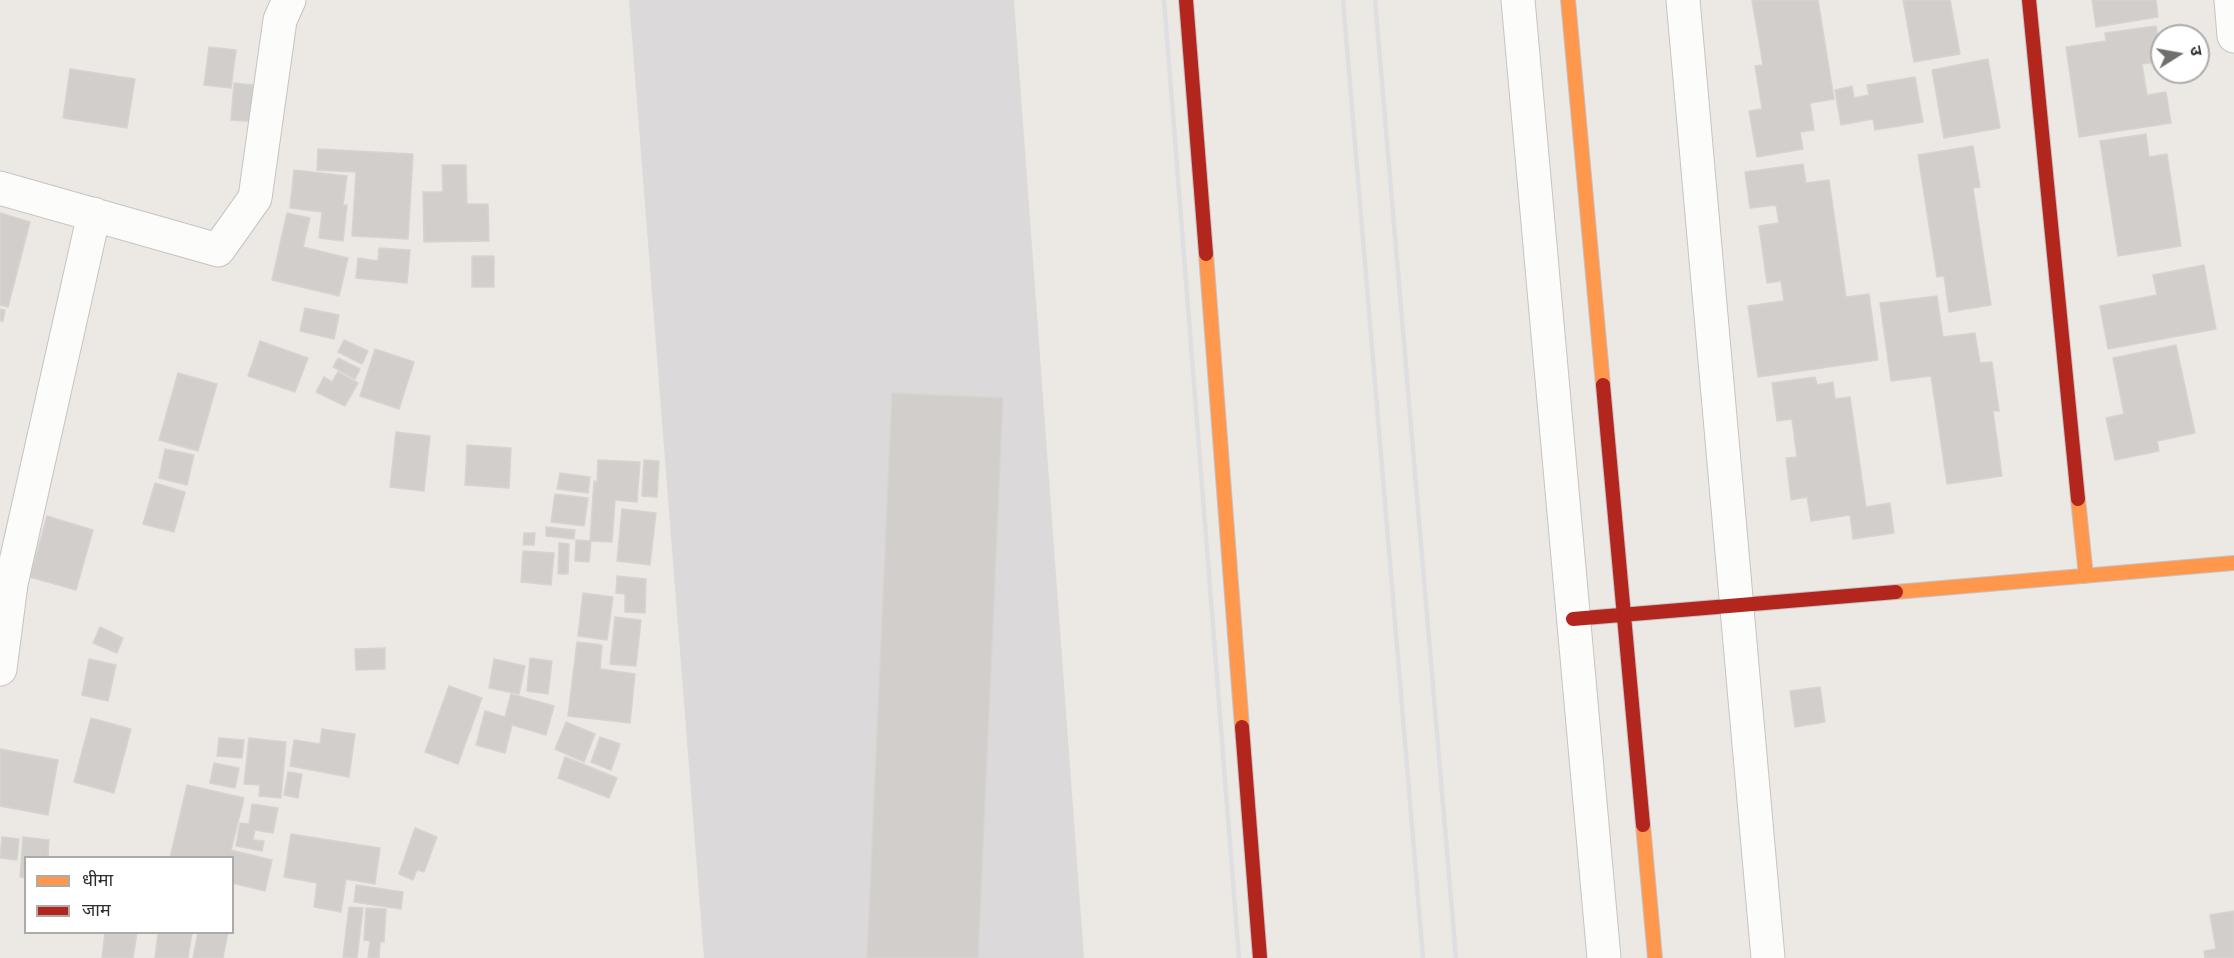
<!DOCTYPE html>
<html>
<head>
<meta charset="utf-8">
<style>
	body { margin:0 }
	#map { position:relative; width:2234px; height:958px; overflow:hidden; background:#ece8e4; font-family:"Work Sans","Noto Sans Devanagari",sans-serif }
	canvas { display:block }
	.legend { position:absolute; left:24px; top:856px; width:210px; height:78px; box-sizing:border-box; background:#fff; border:2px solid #ababab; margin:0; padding:8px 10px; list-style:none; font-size:18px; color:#2e2e2e }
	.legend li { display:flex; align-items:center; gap:12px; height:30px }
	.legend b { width:30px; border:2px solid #ababab }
	.north { position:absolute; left:2150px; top:24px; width:60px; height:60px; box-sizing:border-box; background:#fff; border:2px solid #ababab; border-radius:50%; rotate:79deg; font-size:16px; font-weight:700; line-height:24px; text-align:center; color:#2e2e2e }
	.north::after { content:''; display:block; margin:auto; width:21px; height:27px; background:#706f6e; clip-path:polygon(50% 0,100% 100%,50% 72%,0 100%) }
</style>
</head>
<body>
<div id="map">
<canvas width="2234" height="958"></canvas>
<ul class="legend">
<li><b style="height:8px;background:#ff974d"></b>धीमा</li>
<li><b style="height:8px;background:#b3261e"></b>जाम</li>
</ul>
<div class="north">उ</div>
</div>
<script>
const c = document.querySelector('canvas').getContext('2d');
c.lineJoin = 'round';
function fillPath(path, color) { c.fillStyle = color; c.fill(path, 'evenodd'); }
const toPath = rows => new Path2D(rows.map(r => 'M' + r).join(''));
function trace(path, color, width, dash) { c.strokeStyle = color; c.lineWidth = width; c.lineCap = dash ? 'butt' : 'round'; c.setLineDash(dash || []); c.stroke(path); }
fillPath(toPath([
	[629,0,1014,0,1084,958,704,958]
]), '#dcd9db');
const building = toPath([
	[1752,0,1818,0,1834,99,1810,103,1814,130,1800,132,1803,149,1757,157,1749,111,1762,109,1755,66,1763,65,1752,0],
	[1903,0,1950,0,1960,54,1914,62,1903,0],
	[2092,0,2156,0,2158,17,2096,27,2092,0],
	[2156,26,2161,61,2142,64,2147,95,2166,92,2171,123,2079,137,2066,47,2106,41,2105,33,2156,26],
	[209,47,236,50,231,88,204,85,209,47],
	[1988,59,2000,128,1944,138,1932,70,1988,59],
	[70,69,135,79,127,128,63,118,70,69],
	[1915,77,1923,122,1875,130,1873,119,1841,125,1835,90,1852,86,1854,98,1869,95,1867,85,1915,77],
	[234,83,263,86,260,122,231,120,234,83],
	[2146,134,2149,157,2167,154,2181,246,2118,256,2100,141,2146,134],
	[1973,146,1980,187,1973,188,1991,305,1949,312,1944,276,1937,277,1918,155,1973,146],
	[318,149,413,154,408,239,352,236,356,172,317,170,318,149],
	[1803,164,1806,183,1829,180,1846,297,1869,294,1878,360,1758,377,1748,306,1784,301,1781,281,1767,283,1759,226,1779,223,1776,205,1750,208,1745,172,1803,164],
	[442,165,466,165,467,204,488,204,489,241,424,242,423,192,443,192,442,165],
	[294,170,347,176,343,205,347,205,343,241,319,238,322,212,290,208,294,170],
	[0,213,30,222,8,307,0,305,0,213],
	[287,213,310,218,303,247,348,258,339,296,272,280,287,213],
	[379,248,410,250,407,283,356,278,358,258,378,261,379,248],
	[472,256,494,256,494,287,472,287,472,256],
	[2204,265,2216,329,2108,349,2100,306,2157,295,2153,275,2204,265],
	[1937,296,1943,337,1975,333,1980,363,1992,362,1999,411,1993,411,2002,476,1947,484,1931,376,1891,381,1880,303,1937,296],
	[305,308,339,315,334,339,300,331,305,308],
	[0,309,5,310,3,321,0,321,0,309],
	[344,340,368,351,362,364,338,352,344,340],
	[260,341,308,358,295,392,248,376,260,341],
	[2176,345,2195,433,2157,441,2159,451,2115,460,2106,418,2124,414,2113,358,2176,345],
	[375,349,414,362,399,409,360,396,375,349],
	[338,358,360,369,355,379,333,367,338,358],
	[338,372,358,383,345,406,316,392,324,377,332,382,338,372],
	[178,373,217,384,198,451,159,440,178,373],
	[1815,377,1817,385,1833,382,1835,399,1850,397,1866,507,1890,503,1894,533,1853,539,1850,515,1811,521,1807,497,1791,500,1786,458,1797,457,1792,419,1777,421,1772,383,1815,377],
	[892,393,1003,398,978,958,867,958,892,393],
	[396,432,430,436,424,491,390,487,396,432],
	[467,445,511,448,509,488,465,485,467,445],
	[165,449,194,455,187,485,159,478,165,449],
	[598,460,640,462,637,502,615,500,612,542,590,541,594,481,597,482,598,460],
	[644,460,659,461,657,497,642,496,644,460],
	[560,473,590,477,588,493,557,489,560,473],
	[155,483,185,492,174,532,143,524,155,483],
	[555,494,588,498,584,526,551,522,555,494],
	[622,509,656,513,650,565,617,561,622,509],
	[47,516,93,530,76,590,30,577,47,516],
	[546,527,575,530,574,539,546,536,546,527],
	[524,533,535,533,534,545,523,545,524,533],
	[576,540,591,541,589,562,575,561,576,540],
	[559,543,569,544,568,574,558,574,559,543],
	[523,551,554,553,551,585,521,582,523,551],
	[617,576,646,579,645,613,625,612,625,594,616,593,617,576],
	[583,593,613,597,607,640,578,636,583,593],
	[615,617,641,620,636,666,610,664,615,617],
	[100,627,123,638,117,653,93,643,100,627],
	[577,642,602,645,600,669,635,674,630,723,568,716,577,642],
	[385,648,385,669,356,670,355,649,385,648],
	[530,658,552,661,548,694,527,691,530,658],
	[89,659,116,665,108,701,82,695,89,659],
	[494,659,525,666,519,694,489,688,494,659],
	[449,686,482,698,458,764,425,752,449,686],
	[1820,687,1825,722,1795,727,1790,691,1820,687],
	[511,694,554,706,546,735,512,725,505,753,476,745,485,711,505,717,511,694],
	[91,718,131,729,114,793,74,782,91,718],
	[566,722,595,734,584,762,555,749,566,722],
	[322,729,355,734,349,777,290,766,294,740,320,744,322,729],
	[600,737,620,744,611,770,591,762,600,737],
	[219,738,244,740,242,758,217,756,219,738],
	[249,738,286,742,281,798,259,796,260,785,244,784,249,738],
	[0,749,58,760,48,815,0,806,0,749],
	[565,757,617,778,609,798,558,778,565,757],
	[214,763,239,768,235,788,210,783,214,763],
	[288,772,302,774,298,798,284,795,288,772],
	[187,785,244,798,231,850,272,860,265,891,232,883,232,858,170,858,187,785],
	[252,804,278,808,273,833,255,830,253,840,264,841,262,851,236,846,240,823,249,824,252,804],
	[415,828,437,837,424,872,417,870,413,880,399,874,415,828],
	[291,834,380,848,375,884,346,879,341,912,314,907,317,883,284,877,291,834],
	[2,837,19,839,17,860,0,858,2,837],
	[23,837,49,840,48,858,26,858,26,878,20,877,23,837],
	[356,885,403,892,401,909,354,902,356,885],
	[349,907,363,908,357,958,343,957,349,907],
	[366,908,386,909,384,942,380,942,379,958,368,958,370,941,364,940,366,908],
	[2234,911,2234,958,2205,958,2204,951,2216,949,2210,915,2234,911],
	[105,932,137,932,133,958,102,958,105,932],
	[158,932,192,932,188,958,155,958,158,932],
	[198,932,228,932,223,958,193,958,198,932]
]);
fillPath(building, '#d1cecb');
trace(building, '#d7d4d0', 1.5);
const street = toPath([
	[1518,0,1604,958],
	[1683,0,1768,958],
	[2231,0,2234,36],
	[0,188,218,250,255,198,280,20,289,0],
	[0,669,11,584,94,214]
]);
const slow = toPath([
	[1568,0,1603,385],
	[1206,254,1242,727],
	[2078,499,2086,576],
	[1896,592,2234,563],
	[1643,825,1655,958]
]);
const jam = toPath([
	[1186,0,1206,254],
	[2029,0,2078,499],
	[1603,385,1643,825],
	[1573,619,1896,592],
	[1242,727,1260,958]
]);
trace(street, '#c5c4c5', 35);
trace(slow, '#c5c4c5', 16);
trace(jam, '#c5c4c5', 16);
trace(street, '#fcfcfb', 33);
trace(slow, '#ff974d', 14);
trace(jam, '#b3261e', 14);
trace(toPath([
	[1164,0,1239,958],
	[1343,0,1423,958],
	[1375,0,1456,958]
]), '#dfdfe1', 4.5);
</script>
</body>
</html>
